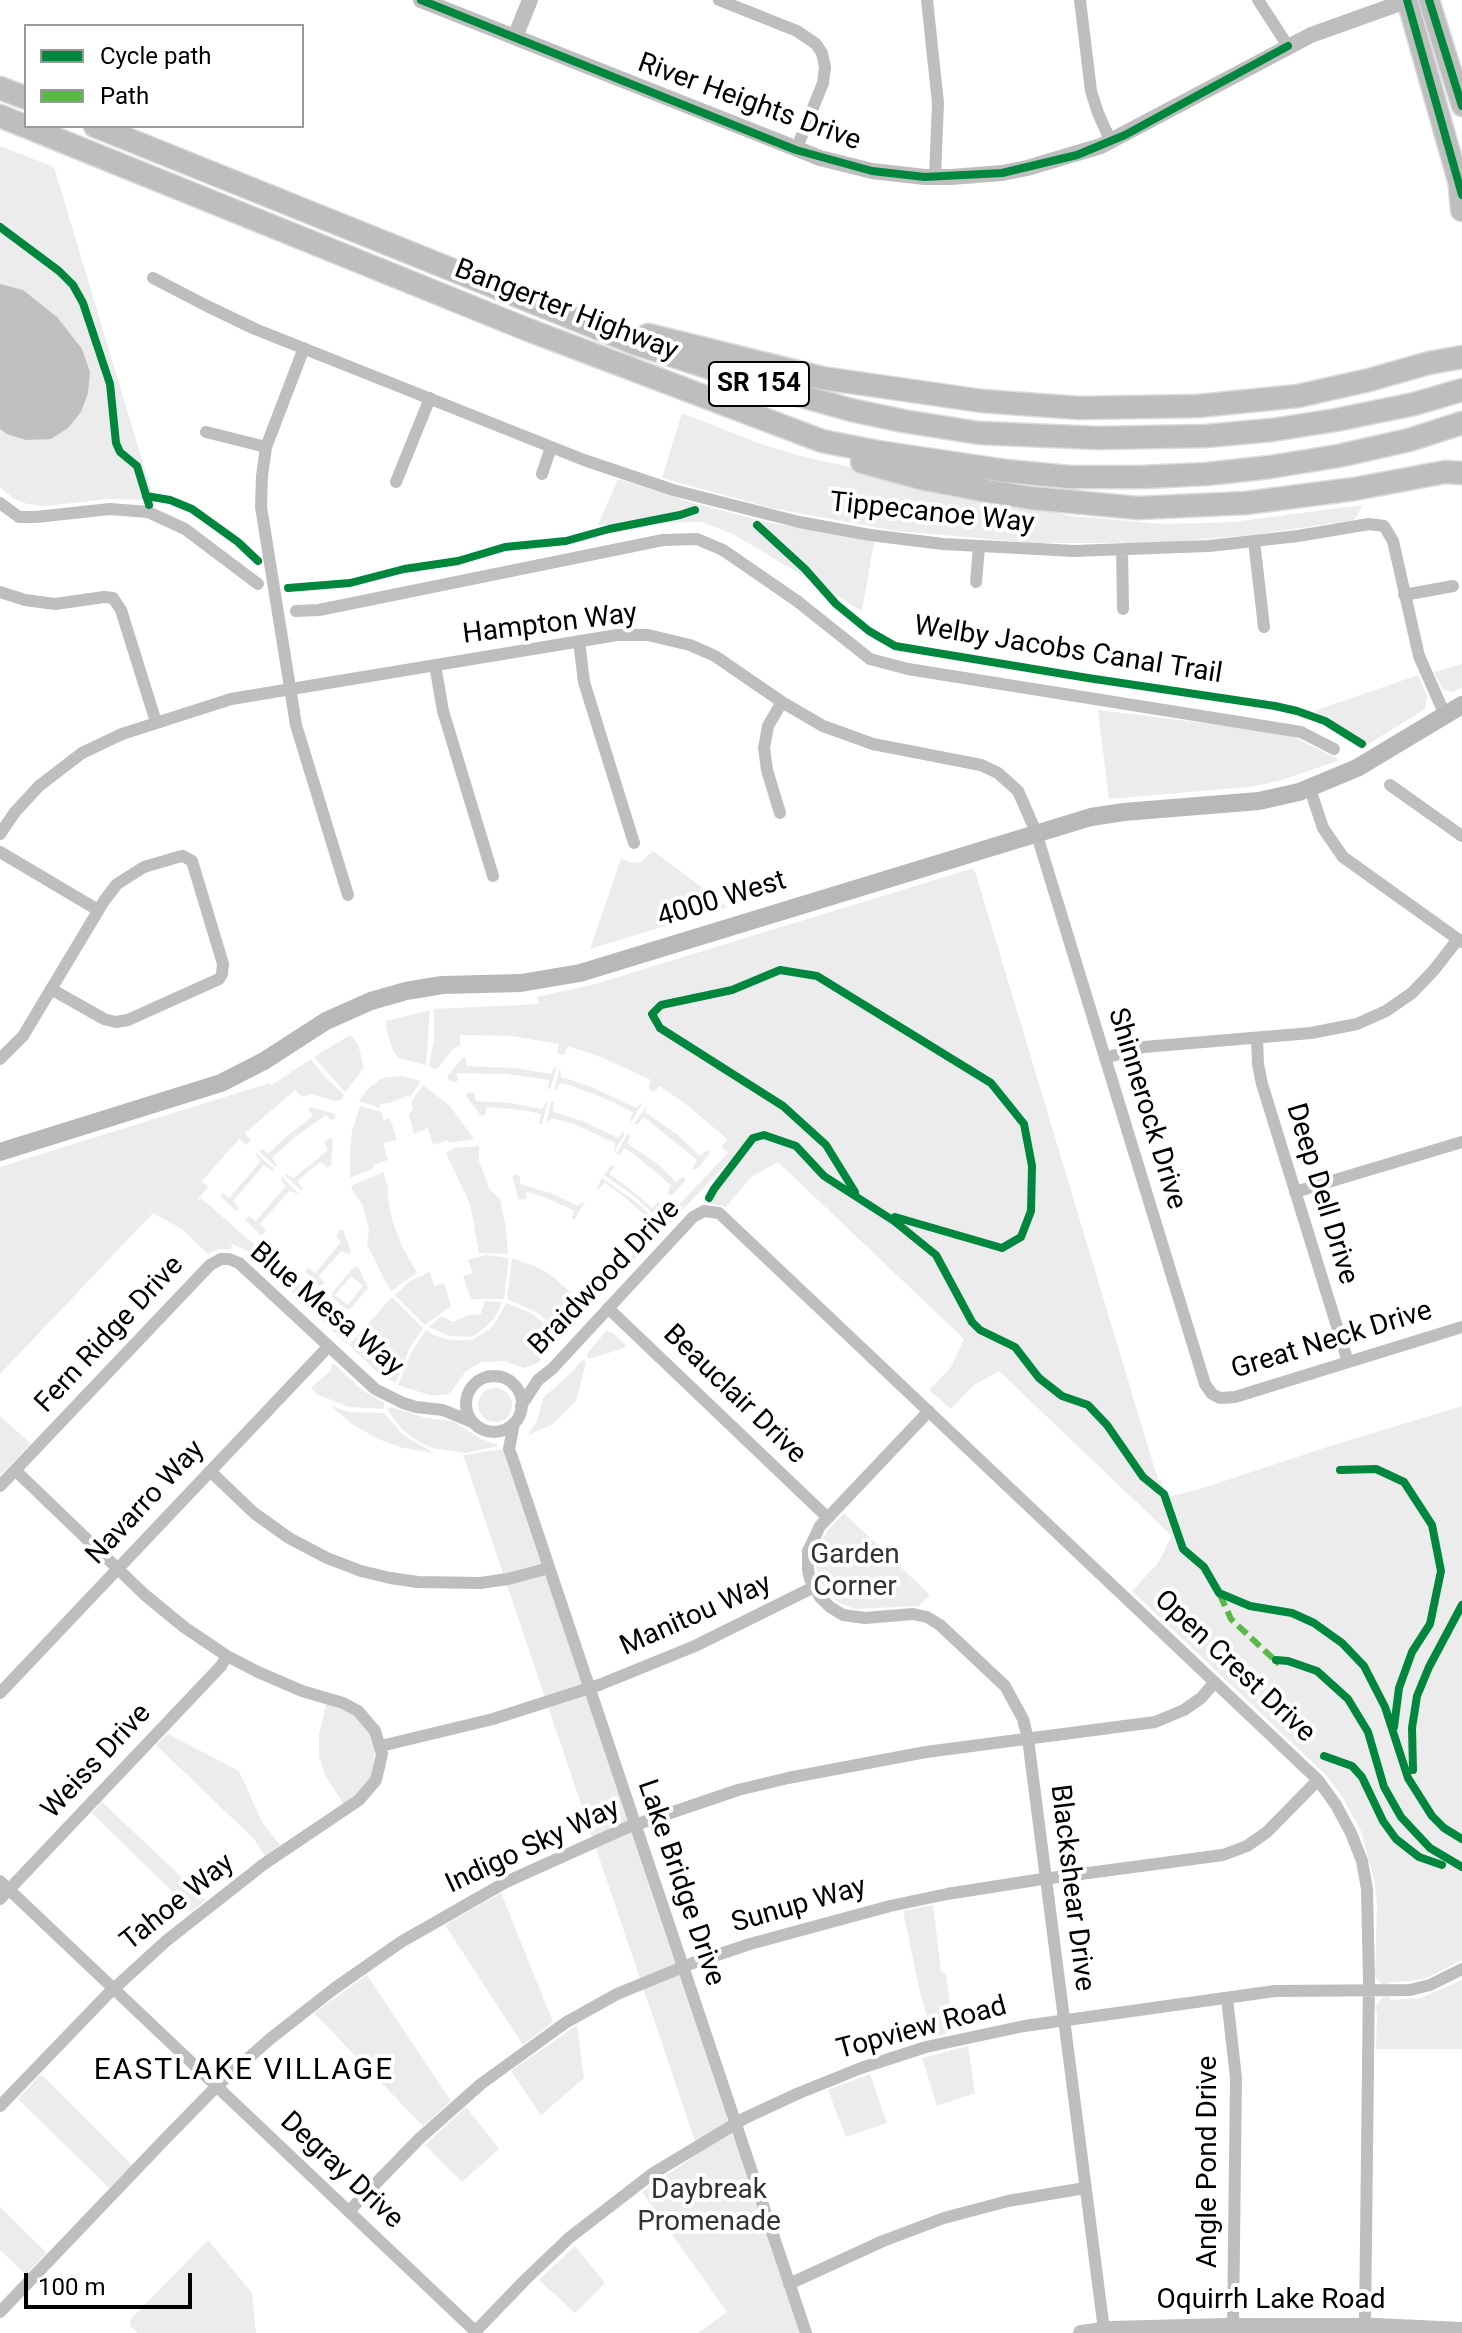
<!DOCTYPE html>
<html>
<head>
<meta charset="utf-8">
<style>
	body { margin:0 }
	#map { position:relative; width:1462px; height:2333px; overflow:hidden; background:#fff; font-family:Roboto,sans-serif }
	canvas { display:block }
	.legend { position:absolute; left:24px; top:24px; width:280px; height:104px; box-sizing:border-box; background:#fff; border:2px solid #999; margin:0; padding:10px 14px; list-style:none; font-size:24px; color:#000 }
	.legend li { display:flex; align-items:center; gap:16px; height:40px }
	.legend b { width:40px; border:2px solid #999 }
	.scale { position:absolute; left:24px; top:2273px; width:168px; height:36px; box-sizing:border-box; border:4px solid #000; border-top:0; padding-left:10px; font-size:24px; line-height:28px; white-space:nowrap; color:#000; -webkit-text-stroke:6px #fff; paint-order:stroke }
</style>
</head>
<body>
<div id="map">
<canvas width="1462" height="2333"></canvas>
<ul class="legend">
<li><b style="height:10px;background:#00873e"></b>Cycle path</li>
<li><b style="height:10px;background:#58b947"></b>Path</li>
</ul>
<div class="scale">100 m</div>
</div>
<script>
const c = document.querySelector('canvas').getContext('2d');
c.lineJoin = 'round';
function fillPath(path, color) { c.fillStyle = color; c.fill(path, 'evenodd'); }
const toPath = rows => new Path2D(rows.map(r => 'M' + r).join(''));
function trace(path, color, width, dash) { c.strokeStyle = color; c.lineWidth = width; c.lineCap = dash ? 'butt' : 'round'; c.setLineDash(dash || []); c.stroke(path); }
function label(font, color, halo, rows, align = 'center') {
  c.font = font + ' Roboto,sans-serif'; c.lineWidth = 8; c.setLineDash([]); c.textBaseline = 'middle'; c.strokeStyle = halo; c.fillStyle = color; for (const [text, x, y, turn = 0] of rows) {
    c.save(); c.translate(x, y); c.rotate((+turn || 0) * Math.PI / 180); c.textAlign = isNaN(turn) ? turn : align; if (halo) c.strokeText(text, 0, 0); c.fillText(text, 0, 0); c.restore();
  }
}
fillPath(toPath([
	[0,146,54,167,154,500,108,499,46,506,27,504,13,498,0,487],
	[682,413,761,444,800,456,1071,516,1165,524,1233,522,1363,505,1354,520,1259,534,1159,543,1034,543,896,531,771,508,662,478],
	[618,479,690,502,762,521,874,542,862,611,733,534,701,522,598,525],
	[1462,664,1462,688,1451,692,1443,689,1434,672],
	[1418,675,1427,696,1425,709,1367,745,1314,711],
	[1098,710,1229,726,1292,736,1340,760,1279,781,1249,787,1109,799],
	[653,851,728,907,590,949,621,859,634,863,641,862],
	[974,868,1158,1480,1161,1480,1167,1497,1200,1489,1324,1448,1462,1406,1462,1960,1427,1978,1411,1981,1391,1982,1387,1985,1382,1984,1375,1977,1377,1904,1375,1884,1361,1831,1342,1796,1325,1774,1132,1591,1158,1563,1172,1536,999,1371,973,1386,951,1409,929,1390,951,1367,964,1339,778,1162,751,1177,726,1207,708,1203,707,1192,732,1161,732,1158,667,1226,634,1196,604,1175,611,1165,614,1167,609,1174,629,1188,652,1208,658,1202,671,1213,728,1153,721,1146,727,1141,726,1138,687,1105,660,1086,653,1093,648,1088,651,1080,601,1057,568,1046,565,1054,561,1055,557,1052,559,1044,511,1036,460,1035,460,1045,452,1050,438,1068,435,1069,429,1066,434,1038,434,1009,539,1004,537,997,595,984],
	[430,1010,426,1065,398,1058,392,1048,386,1027,386,1021],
	[350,1035,358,1044,364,1068,345,1092,314,1057],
	[463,1057,466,1058,466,1066,516,1068,551,1074,554,1067,557,1067,550,1090,548,1088,549,1080,507,1074,459,1073,456,1074,458,1080,456,1082,450,1081,447,1077],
	[311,1059,324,1076,344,1095,341,1100,335,1101,311,1094,302,1097,295,1090,245,1133,251,1140,246,1145,239,1139,202,1181,208,1187,196,1202,201,1198,272,1260,266,1268,246,1250,232,1244,201,1207,230,1241,233,1249,219,1249,208,1254,182,1229,153,1213,0,1374,0,1167,270,1083,270,1086],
	[560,1067,561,1077,592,1087,636,1108,643,1102,631,1122,630,1120,633,1112,602,1097,563,1083,559,1084,557,1090,554,1090],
	[403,1076,421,1081,409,1098,408,1095,390,1103,380,1104,380,1108,359,1101,367,1090,379,1080,387,1077],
	[423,1085,449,1105,474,1139,449,1143,448,1140,433,1145,428,1128,414,1134,409,1115,413,1109,411,1102],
	[468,1092,474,1093,476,1101,511,1103,542,1109,548,1100,542,1124,539,1124,541,1114,522,1110,486,1107,486,1114,481,1116,466,1096],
	[551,1101,554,1103,552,1111,585,1122,618,1138,623,1132,625,1133,614,1152,615,1143,574,1124,551,1118,546,1125],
	[648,1104,645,1112,678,1135,700,1156,707,1150,709,1152,709,1155,697,1169,692,1169,697,1160,644,1117,638,1124,634,1124],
	[360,1106,381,1112,384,1120,390,1118,397,1140,383,1143,388,1160,373,1165,374,1168,350,1178,350,1150,352,1131],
	[311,1107,335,1114,335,1118,332,1120,326,1115,295,1137,272,1158,277,1165,276,1167,259,1151,262,1149,268,1154,287,1136,313,1116,308,1109],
	[628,1133,630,1137,627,1143,659,1165,676,1182,682,1177,685,1178,685,1181,673,1194,670,1195,668,1193,671,1185,634,1154,624,1148,620,1154,616,1154],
	[330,1138,333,1138,331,1165,327,1167,321,1162,311,1169,297,1182,303,1188,302,1191,285,1175,287,1174,294,1178,328,1150,324,1142],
	[479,1146,479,1161,490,1190,500,1199,506,1228,508,1254,479,1253,470,1204,446,1153,454,1148],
	[256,1153,274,1169,272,1171,264,1165,233,1201,239,1208,236,1211,220,1196,223,1193,229,1198,261,1161,256,1156],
	[383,1172,388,1186,388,1199,393,1223,402,1246,417,1273,400,1284,394,1290,391,1290,383,1277,367,1244,369,1230,363,1205,354,1193,351,1186],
	[515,1174,520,1177,520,1184,553,1194,578,1206,586,1200,574,1220,572,1217,575,1211,544,1197,527,1192,525,1199,519,1200,512,1177],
	[282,1177,299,1194,289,1191,260,1224,266,1230,264,1234,260,1235,245,1219,249,1216,256,1221,286,1186,281,1180],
	[602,1178,636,1202,665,1229,656,1237,641,1223,645,1215,623,1196,605,1183,598,1189,596,1189],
	[340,1230,343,1230,351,1251,349,1255,341,1251,319,1276,325,1283,319,1286,305,1271,308,1268,315,1273,341,1242,336,1236],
	[640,1247,645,1249,591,1306,583,1298,589,1291,593,1295],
	[487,1255,509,1258,504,1299,471,1299,463,1276,473,1273,468,1260],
	[512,1258,539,1268,552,1276,588,1308,563,1336,538,1313,507,1299],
	[275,1263,355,1333,346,1343,269,1270],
	[354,1267,358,1267,368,1288,350,1309,346,1309,332,1297,332,1293],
	[351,1276,363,1286,348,1305,335,1295],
	[430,1272,434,1286,444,1283,451,1306,425,1325,395,1295,410,1281],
	[392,1297,423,1328,409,1349,396,1383,377,1372,349,1345],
	[485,1301,502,1302,494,1319,477,1334,469,1337,449,1336,429,1327,441,1316,453,1322,468,1315,481,1314],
	[506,1303,533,1314,561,1338,538,1363,524,1368,504,1361,481,1362,466,1371,450,1393,445,1395,429,1395,398,1385,410,1355,426,1330,433,1335,450,1340,472,1340,490,1329,497,1320],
	[606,1331,613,1333,626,1346,624,1348,589,1359,586,1355],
	[582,1360,586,1362,576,1401,553,1424,528,1435,537,1421,543,1398,570,1374],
	[333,1363,362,1390,384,1403,384,1409,349,1407,316,1394,311,1388,331,1370],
	'478 1405a17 17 0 1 1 34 0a17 17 0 1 1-34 0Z',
	[330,1405,348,1412,384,1413,403,1435,434,1453,403,1448,378,1439,352,1424],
	[391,1407,426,1418,453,1421,479,1438,499,1446,465,1453,432,1448,419,1442,402,1429,387,1410],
	[0,1416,31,1444,0,1476],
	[504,1449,724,2107,728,2111,727,2120,736,2143,739,2145,800,2333,698,2333,727,2312,642,2192,699,2153,463,1455],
	[844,1513,930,1595,919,1606,855,1609,838,1602,827,1593,818,1576,816,1565,818,1549,827,1531],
	[326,1704,342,1708,354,1715,370,1735,375,1747,373,1769,370,1779,355,1796,343,1803,326,1777,319,1757,319,1735],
	[168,1734,239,1771,262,1822,280,1845,265,1856,254,1839,156,1745],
	[102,1802,206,1900,192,1911,92,1813],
	[501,1893,553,2022,523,2045,445,1925],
	[933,1905,941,1971,946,1975,954,2032,932,2037,919,1988,903,1911],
	[367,1975,451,2101,423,2126,314,2013],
	[1462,1980,1462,2049,1376,2049,1377,2011,1374,2008,1382,1998,1388,1996,1392,2000,1421,1998],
	[577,2025,584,2078,541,2115,511,2071],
	[968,2046,975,2093,937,2106,922,2058],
	[41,2074,132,2165,109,2188,18,2099],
	[870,2074,887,2123,846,2137,828,2090],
	[466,2107,499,2149,462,2182,425,2145],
	[0,2207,47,2253,26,2275,0,2250],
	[208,2240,252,2293,256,2333,138,2333,130,2326,130,2320],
	[575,2246,605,2283,575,2313,539,2280]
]), '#ececec');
fillPath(toPath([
	[0,284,23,290,57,317,82,349,90,372,88,393,81,412,68,428,51,439,26,440,7,434,0,429]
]), '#bfbfbf');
trace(toPath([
	[0,503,19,517,36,517,110,509,148,512,185,529,258,584],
	[296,611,319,610,663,540,697,539,723,550,797,601,870,659,908,669,1301,732,1334,749],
	[1390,785,1462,836]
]), '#bfbfbf', 12);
const primary = toPath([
	[1407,0,1462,195],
	[1429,0,1462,106]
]);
const motorway = toPath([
	[0,88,26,98],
	[0,116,526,329,822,441,878,452,1006,471,1070,477,1142,477,1207,474,1270,467,1338,456,1409,440,1462,423],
	[95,126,634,343,759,384,851,410,903,421,979,433,1099,438,1206,436,1272,430,1336,420,1414,404,1462,390],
	[1460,186,1462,210],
	[648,335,822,378,982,401,1079,408,1198,406,1298,396,1369,380,1429,363,1462,357],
	[862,462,920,478,987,491,1031,498,1138,508,1246,503,1354,489,1445,472,1462,473]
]);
trace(primary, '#dbdbdb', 23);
trace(motorway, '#dbdbdb', 25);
trace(toPath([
	[719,0,797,31,816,44,822,53,825,67,823,83,796,150],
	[927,0,938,103,935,177],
	[1080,0,1091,91,1098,113,1111,142],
	[1258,0,1288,46],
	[153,278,207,306,255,329,584,460,673,490,799,522,870,535,943,544,1074,551,1209,546,1298,536,1369,524,1384,526,1393,541,1419,656,1445,715],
	[304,348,266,447,262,476,261,507,296,725,348,895],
	[206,432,266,447],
	[542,474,551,447],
	[396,482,430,398],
	[1254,541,1264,627],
	[1122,550,1123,609],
	[976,582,979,547],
	[0,592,25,600,55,604,104,597,113,598,121,610,156,722],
	[1404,595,1453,586],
	[579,641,584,682,634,843],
	[435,665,443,711,493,876],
	[1310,789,1323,828,1343,857,1462,942],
	[780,813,767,770,764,748,768,726,782,702],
	[0,834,15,812,39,786,82,753,122,734,231,699,617,635,648,635,690,645,715,656,782,702,823,726,873,744,981,765,998,773,1018,791,1036,832,1205,1384,1212,1394,1220,1398,1235,1397,1462,1327],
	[0,852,98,910],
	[1257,1038,1258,1064,1262,1084,1348,1362],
	[1105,1058,1144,1047,1311,1033,1357,1024,1386,1011,1412,993,1434,970,1458,939],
	[0,1059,23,1036,104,901,117,884,144,867,178,857,183,856,192,861,223,964,222,974,219,979,128,1020,116,1022,104,1019,51,989],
	[1295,1192,1462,1142],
	[608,1308,828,1518],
	'466 1404a28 28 0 1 1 56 0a28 28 0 1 1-56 0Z',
	[521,1406,538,1380,552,1369,693,1217,704,1211,719,1213,1318,1780,1336,1805,1351,1833,1362,1861,1367,1889,1369,1980,1365,2326],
	[929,1411,820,1526,808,1551,808,1570,810,1579,820,1597,830,1607,843,1615,865,1618,913,1614,927,1617,940,1625,1005,1686,1023,1719,1028,1739,1104,2330],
	[514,1423,509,1449,512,1457,806,2333],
	[210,1471,254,1513,289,1538,327,1558,361,1571,390,1578,418,1582,480,1583,508,1579,549,1568],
	[0,1486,210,1265,221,1259,229,1259,239,1263,375,1389,403,1403,416,1407,443,1410,472,1422],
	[0,1693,328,1347],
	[381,1746,493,1719,599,1685,695,1646,814,1587],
	[0,1881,475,2331],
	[0,1899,221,1666,227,1656],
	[1227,1998,1236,2078,1233,2326],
	[0,2106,107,1995,166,1941,264,1864,359,1800,376,1780,382,1754,375,1731,358,1711,343,1703,302,1691,258,1672,227,1656,184,1627,145,1595,15,1470],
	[349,2211,419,2139,481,2084,565,2023,617,1994,693,1963,750,1944,890,1906,947,1894,1036,1880,1223,1855,1247,1846,1267,1832,1318,1780],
	[789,2284,883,2241,944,2218,1008,2201,1085,2188],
	[0,2312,167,2137,217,2086,270,2039,335,1988,401,1942,506,1882,626,1828,738,1790,788,1778,926,1752,1155,1722,1184,1710,1201,1698,1215,1682],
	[474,2333,525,2280,569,2238,652,2174,745,2118,799,2093,861,2068,926,2047,1024,2026,1275,1991,1410,1990,1430,1985,1462,1969]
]), '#bebebe', 12);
trace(toPath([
	[421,0,820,158,872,171,925,177,951,177,1002,173,1027,168,1101,146,1311,35,1409,0],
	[515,37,530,0],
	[1081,2333,1112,2329,1225,2326,1376,2326,1462,2330]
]), '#bebebe', 16);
trace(toPath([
	[0,1152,221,1083,264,1061,326,1021,371,1001,406,991,442,985,521,983,580,973,1091,817,1124,812,1259,801,1299,792,1357,768,1462,705]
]), '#b8b8b8', 18);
trace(primary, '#bebebe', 20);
trace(motorway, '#bebebe', 22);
trace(toPath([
	[1220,1595,1231,1619,1279,1664]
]), '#58b947', 6, [12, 6]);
trace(toPath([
	[421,0,796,150,872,171,925,177,1002,173,1077,155,1125,135,1288,46],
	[1407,0,1462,195],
	[1429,0,1462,106],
	[0,227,59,271,73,285,83,303,110,384,116,443,120,452,137,466,149,505],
	[146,496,170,500,192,509,238,542,258,561],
	[757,525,805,569,836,604,869,631,895,646,1088,678,1275,706,1297,711,1325,721,1362,744],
	[288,588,350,583,404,569,458,561,505,547,566,541,609,529,680,515,695,510],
	[855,1192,826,1145,783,1106,660,1028,652,1014,661,1005,732,990,780,970,817,976,991,1083,1024,1124,1032,1166,1031,1211,1021,1237,1002,1248,895,1217],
	[709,1198,714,1189,753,1138,764,1135,796,1146,824,1176,894,1221,936,1255,972,1322,980,1330,1015,1347,1039,1378,1062,1396,1088,1405,1107,1425,1143,1477,1164,1494,1183,1549,1204,1567,1219,1593,1250,1606,1292,1613,1314,1623,1342,1643,1364,1666,1385,1707,1408,1778,1432,1816,1444,1828,1462,1839],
	[1340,1470,1376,1469,1404,1482,1432,1525,1441,1571,1430,1624,1412,1652,1399,1688,1394,1727],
	[1276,1660,1288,1661,1317,1671,1348,1699,1368,1732,1384,1787,1401,1817,1430,1848,1462,1867],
	[1324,1756,1352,1766,1362,1777,1383,1821,1396,1839,1419,1857,1442,1865],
	[1413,1770,1412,1728,1417,1696,1429,1667,1462,1605]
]), '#00873e', 8);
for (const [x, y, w] of [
	[759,384,100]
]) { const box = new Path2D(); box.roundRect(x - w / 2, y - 22, w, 44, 6); c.fillStyle = '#fff'; c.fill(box); trace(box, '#000', 2); }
label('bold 26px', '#000', null, [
	["SR 154",759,384]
]);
label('28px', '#000', '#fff', [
	["River Heights Drive",749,103,20],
	["Bangerter Highway",566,311,21],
	["Tippecanoe Way",932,514,6],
	["Hampton Way",550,625,-7],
	["Welby Jacobs Canal Trail",1068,651,9],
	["4000 West",722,900,-17],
	["Shinnerock Drive",1146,1109,73],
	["Deep Dell Drive",1321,1194,73],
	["Braidwood Drive",605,1278,-46],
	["Blue Mesa Way",326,1310,40],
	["Fern Ridge Drive",110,1335,-47],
	["Great Neck Drive",1332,1341,-17],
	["Beauclair Drive",734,1395,44],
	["Navarro Way",146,1503,-47],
	["Manitou Way",696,1616,-24],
	["Open Crest Drive",1234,1667,43],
	["Weiss Drive",97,1762,-47],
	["Indigo Sky Way",533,1847,-25],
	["Lake Bridge Drive",680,1883,71],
	["Blackshear Drive",1071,1888,83],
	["Tahoe Way",178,1903,-39],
	["Sunup Way",799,1906,-16],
	["Topview Road",922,2029,-15],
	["Angle Pond Drive",1209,2162,-90],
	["Degray Drive",341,2171,43],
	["Oquirrh Lake Road",1271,2301]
]);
label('28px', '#333', '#fff', [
	["Garden",855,1556],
	["Corner",855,1588],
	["Daybreak",709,2191],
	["Promenade",709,2223]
]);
c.letterSpacing = '2px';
label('30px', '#000', '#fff', [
	["EASTLAKE VILLAGE",244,2071]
]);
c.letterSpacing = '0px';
</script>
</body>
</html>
